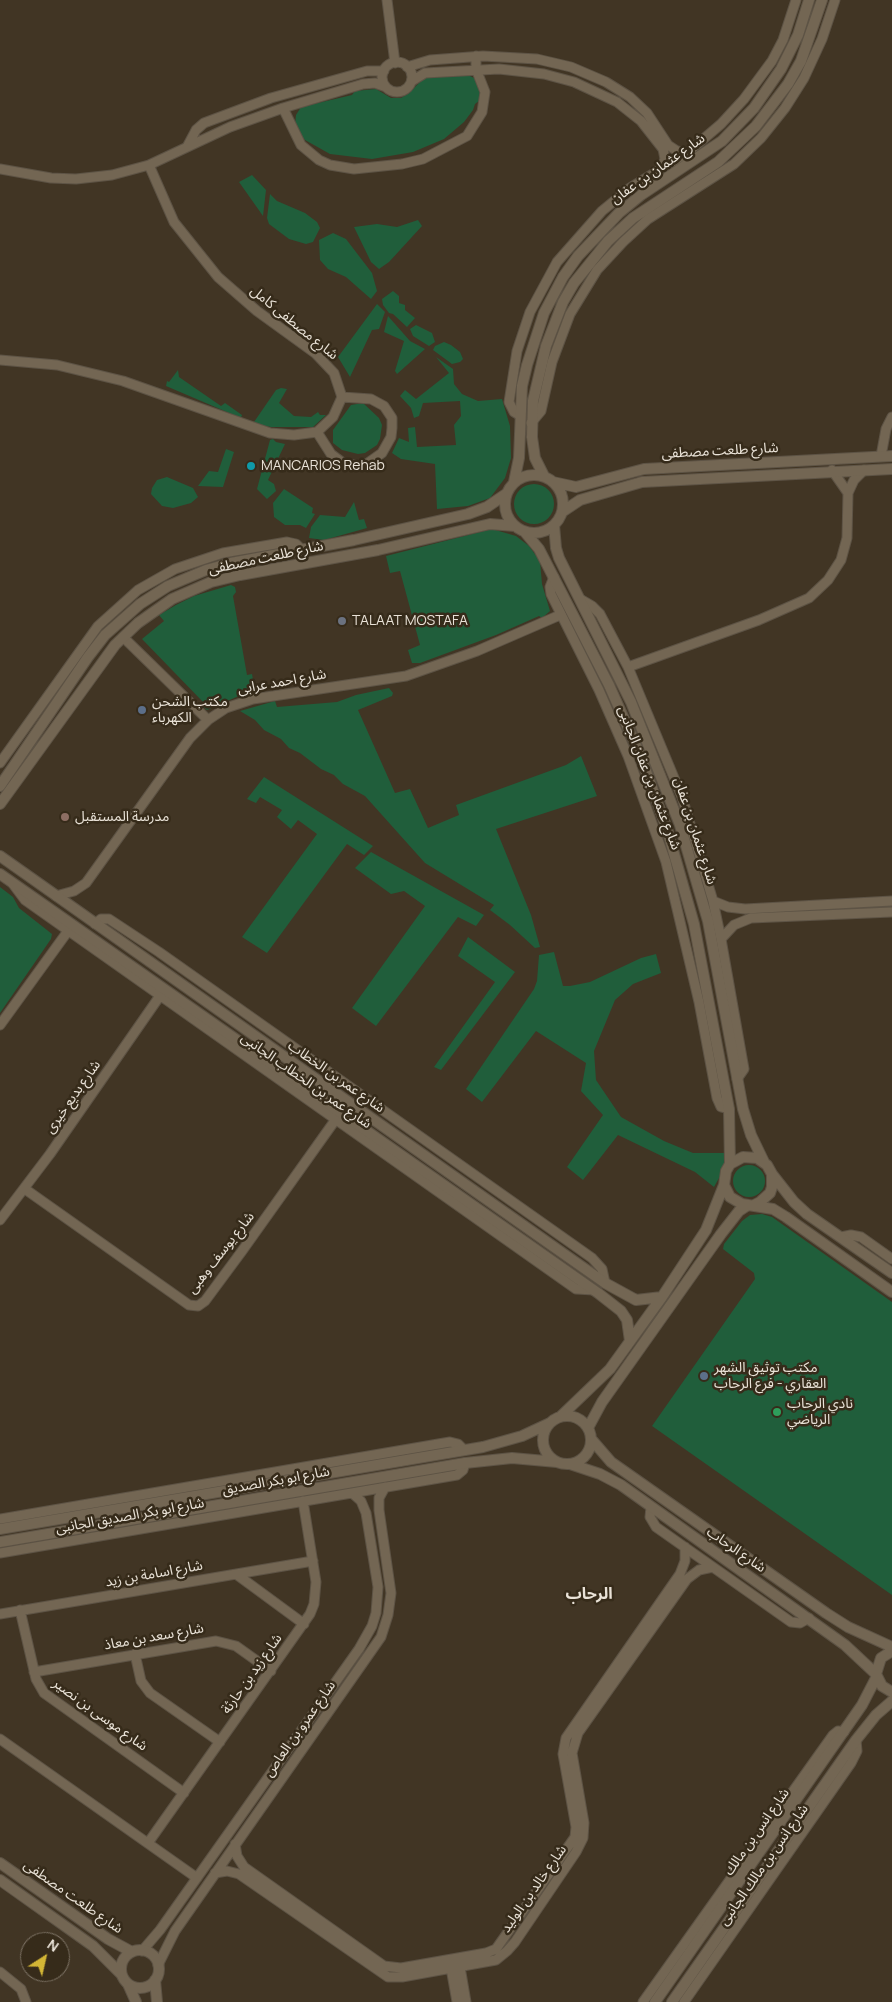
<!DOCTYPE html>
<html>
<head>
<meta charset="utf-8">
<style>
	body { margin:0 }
	#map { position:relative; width:892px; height:2002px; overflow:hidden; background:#413524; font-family:Manrope,sans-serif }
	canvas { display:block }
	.north { position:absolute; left:20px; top:1932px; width:50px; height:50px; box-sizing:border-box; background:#362b1a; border:1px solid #7e7466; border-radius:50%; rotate:35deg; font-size:14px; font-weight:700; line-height:20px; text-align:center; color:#e9e2d7 }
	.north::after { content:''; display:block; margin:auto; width:18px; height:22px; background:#d3b635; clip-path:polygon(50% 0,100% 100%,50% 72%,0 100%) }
</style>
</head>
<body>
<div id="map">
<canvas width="892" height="2002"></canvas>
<div class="north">N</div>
</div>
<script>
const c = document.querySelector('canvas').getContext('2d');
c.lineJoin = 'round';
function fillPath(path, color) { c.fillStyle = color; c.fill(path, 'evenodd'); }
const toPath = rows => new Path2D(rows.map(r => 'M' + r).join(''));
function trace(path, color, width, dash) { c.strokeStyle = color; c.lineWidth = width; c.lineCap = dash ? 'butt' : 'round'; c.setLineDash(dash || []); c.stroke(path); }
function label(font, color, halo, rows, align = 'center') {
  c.font = font + ' Manrope,"Noto Sans Arabic",sans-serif'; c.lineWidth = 5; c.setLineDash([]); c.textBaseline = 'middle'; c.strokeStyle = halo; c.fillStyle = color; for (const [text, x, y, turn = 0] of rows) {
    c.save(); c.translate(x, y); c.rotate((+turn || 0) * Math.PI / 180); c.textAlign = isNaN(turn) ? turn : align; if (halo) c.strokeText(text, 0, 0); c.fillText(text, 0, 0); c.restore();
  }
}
fillPath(toPath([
	[466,74,474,78,481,89,479,101,475,104,473,110,464,122,444,139,413,152,372,159,330,154,305,140,298,134,295,125,296,115,301,107,352,95,355,91,376,89,391,98,401,98,409,93,424,78],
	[252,175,266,190,263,216,239,182],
	[270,194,277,201,305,213,317,222,320,228,313,242,306,244,289,239,269,224,267,218],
	[418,220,422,226,389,262,379,269,371,262,354,227,377,224,397,227],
	[333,233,346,239,372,273,377,291,371,299,346,277,328,269,320,260,319,240],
	[393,291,399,296,399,303,405,305,405,310,415,318,407,327,393,314,389,313,383,305,382,299],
	[377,304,385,312,379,329,372,330,350,377,338,357],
	[388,316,410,341,425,349,397,374,395,371,404,341,384,332],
	[416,325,432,333,435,342,429,346,413,336,410,329],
	[444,342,451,345,460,352,463,359,460,362,452,364,433,350,435,346],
	[436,357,453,369,454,384,462,394,478,401,502,399,510,426,511,458,505,478,490,498,468,506,437,509,435,464,401,459,392,453,399,438,409,442,408,428,415,427,417,447,456,445,454,425,461,416,460,401,423,403,419,416,414,418,411,408,400,396,405,390,416,399,449,373],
	[178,370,179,377,221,406,225,403,242,415,241,418,166,386,167,381,169,382],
	[281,388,287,389,279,403,294,416,311,417,318,412,320,415,326,415,313,427,271,427,255,424,254,422,276,390],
	[363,403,379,418,382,425,380,439,377,445,365,453,358,454,342,450,333,443,333,430,351,405],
	[273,439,276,442,285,444,268,480,274,484,276,491,267,499,257,489,270,440],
	[226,449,234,452,223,487,198,486,209,471,218,472],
	[167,477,193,488,198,497,191,503,173,508,162,506,151,494,152,488,157,480],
	'514 504a20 20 0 1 1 40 0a20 20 0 1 1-40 0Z',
	[284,489,313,508,312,513,315,514,306,528,300,525,285,525,274,517,273,503],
	[354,502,359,520,364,519,367,528,324,540,309,538,311,527,320,515,345,517],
	[492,529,516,536,529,546,540,561,542,584,550,611,542,618,539,616,496,635,420,663,412,663,408,650,420,645,400,571,390,573,386,556],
	[231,585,235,587,236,592,233,596,247,675,252,674,254,685,250,691,207,710,201,705,203,702,142,639,164,621,159,615,176,605,194,596],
	[389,688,393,693,392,696,358,710,395,793,410,789,428,828,459,815,456,805,566,765,581,756,597,796,496,829,531,915,540,947,535,948,510,925,490,910,494,905,425,863,365,796,343,784,334,775,321,769,300,753,289,748,281,739,264,730,255,720,240,711,275,701,277,707,337,702,356,695],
	[264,777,373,846,364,855,347,844,267,953,242,937,317,834,298,820,291,829,277,817,282,810,260,797,256,803,247,799],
	[371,852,484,915,476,926,458,917,376,1026,352,1008,425,906,404,891,391,894,355,868],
	[0,887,13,897,19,908,52,934,51,939,0,1013],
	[468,937,515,972,441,1070,434,1067,495,982,458,956],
	[554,952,563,986,570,986,590,982,641,958,656,954,661,973,633,984,615,1000,594,1051,596,1080,621,1117,664,1141,693,1153,733,1153,714,1187,695,1172,618,1135,583,1180,567,1167,603,1115,581,1091,586,1063,536,1031,482,1102,466,1089,534,989,537,981,539,955],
	'733 1181a16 16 0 1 1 32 0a16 16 0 1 1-32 0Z',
	[762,1214,772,1217,892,1302,892,1595,652,1426,755,1279,754,1273,723,1249,724,1244,742,1221,750,1215]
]), '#205e3b');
const minor = toPath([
	[387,0,395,63],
	'382 77a15 15 0 1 1 30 0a15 15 0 1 1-30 0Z',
	[407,67,430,60,483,56,537,59,571,67,606,82,630,97,647,113,668,145,677,151,687,153],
	[412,81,425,73,499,69,544,74,574,82,617,102,641,121,663,149,665,159,661,169],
	[283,108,301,145,319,160,330,165,354,169,402,164,423,159,467,136,482,112,485,92,476,69,476,56],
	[188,145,196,130,204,123,271,98,367,71,384,71],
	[0,169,51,178,76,179,112,175,149,165,230,127,283,108,363,84,375,83,386,87],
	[0,360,57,365,123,381,270,433,294,435,317,432,333,417,342,397,334,373,315,353,257,311,218,277,174,222,149,165],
	[519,415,514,412,509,402,517,351,530,312,557,262,602,211,630,188,687,153,721,124,744,99,772,61,783,40,796,0],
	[531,423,541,411,552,362,570,314,597,270,623,242,648,219,734,164,761,138,785,108,804,78,822,39,835,0],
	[317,432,331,454,343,463,359,466,368,463,382,453,391,437,392,428,392,418,384,406,371,399,342,397],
	[881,456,886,429,892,417],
	[832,470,848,493],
	[554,577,550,587,551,594,599,690,628,756,666,862,699,1002,717,1098,721,1107,729,1109],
	[580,599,592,606,600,614,628,667,682,797,713,901,721,939,744,1069,737,1079],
	[123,637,208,720],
	[628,667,759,620,809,598,828,580,841,560,847,538,848,493,854,480,864,470],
	[0,763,98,626,138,590,175,569,223,553,287,542,296,544,303,551],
	[13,884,25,900,576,1289,594,1290],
	[56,896,74,891,86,883,190,738,208,720,226,708,253,699,406,676,477,651,560,615],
	[713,901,728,907,745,909,892,901],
	[95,924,101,919,109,919,159,952,592,1258,602,1269,605,1283],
	[721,939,734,925,751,918,892,912],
	[0,1025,68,931],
	[25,1189,189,1305,198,1306,205,1301,242,1251,336,1119],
	[0,1220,50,1154,164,990],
	[841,1237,851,1235,861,1237,892,1259],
	[651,1507,650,1517,656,1527,791,1622,800,1623,809,1618],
	[0,1519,450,1442,458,1444,464,1450],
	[0,1553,457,1475,463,1470,465,1463],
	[236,1574,304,1624],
	[20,1610,36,1679,44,1693,184,1793],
	[0,1614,313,1561],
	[135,1654,141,1681,150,1693,220,1742],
	[34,1672,216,1641,236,1646,271,1671],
	[0,1739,197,1878],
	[148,1843,310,1614,314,1604,316,1582,303,1501],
	[235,1844,237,1856,244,1867,384,1966,401,1968,486,1953,496,1949,575,1837,576,1827,563,1754,566,1738,680,1574,685,1561,685,1547],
	[215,1873,227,1871,239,1874,388,1977,402,1977,496,1960,507,1951,515,1942,576,1852,583,1838,584,1823,572,1753,578,1733,687,1579,699,1570,713,1567],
	[142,1951,160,1930,359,1649,372,1626,376,1613,378,1587,366,1513,361,1501,352,1493],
	[158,1965,175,1931,381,1637,388,1615,391,1593,379,1510,379,1498,385,1487],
	[460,1967,466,2002],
	[451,1968,457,2002],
	[0,1972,21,1989,26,2002],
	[643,2002,833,1735,838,1731,844,1732],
	[684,2002,851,1763,857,1751,856,1740]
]);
const tertiary = toPath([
	'505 504a29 29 0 1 1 58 0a29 29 0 1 1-58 0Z',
	[544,476,535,458,532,437,533,401,546,346,563,302,574,283,608,241,633,218,718,162,756,126,788,84,801,61,822,0],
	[514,482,519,458,522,386,527,365,544,313,563,277,578,256,619,213,641,195,722,141,754,108,781,69,798,35,809,0],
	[553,482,576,487,644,469,892,456],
	[562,512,580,500,642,482,892,469],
	[554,525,556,548,559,558,631,702,680,825,708,921,743,1109,751,1135,764,1162],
	[524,531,539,549,609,685,640,755,667,829,694,924,729,1109,730,1164],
	[0,786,88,657,105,635,140,604,168,586,206,570,231,563,354,540,468,514,487,507,506,494],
	[0,804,115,645,138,623,172,599,211,582,240,575,378,550,490,524,515,526],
	[0,856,605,1283,636,1300,662,1297],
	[0,874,598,1293,621,1311,627,1320,630,1341],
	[772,1174,794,1202,807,1214,892,1273],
	[754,1205,760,1202,770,1193,772,1187,772,1174,767,1165,757,1158,743,1157,730,1164,726,1171,724,1185,730,1197,742,1204,773,1209,786,1217,892,1292],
	'543 1440a24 24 0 1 1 48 0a24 24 0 1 1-48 0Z',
	[561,1416,610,1369,662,1297,706,1230,724,1185],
	[588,1428,602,1402,721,1234,739,1211,748,1205],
	[592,1440,611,1462,826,1613,848,1627,892,1647],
	[570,1464,600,1474,621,1485,845,1645,876,1674],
	[0,1529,483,1447,522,1436,550,1423],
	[0,1542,465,1463,512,1458,557,1462],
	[892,1651,881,1658,876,1674,882,1686,892,1692],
	[0,1863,108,1939,132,1952],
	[0,1880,93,1946,121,1974],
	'121 1969a19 19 0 1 1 38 0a19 19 0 1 1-38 0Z',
	[155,1980,157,2002],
	[128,1984,136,2002],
	[655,2002,862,1705,877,1676],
	[672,2002,856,1740,876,1715,892,1701]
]);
trace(minor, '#5d5345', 11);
trace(tertiary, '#5d5345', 12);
trace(minor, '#736653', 9);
trace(tertiary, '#736653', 10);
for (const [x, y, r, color] of [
	[251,466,5,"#0f9aa8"],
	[342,621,5,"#6b7280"],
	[142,710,5,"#5c6f8a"],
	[65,817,5,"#8d6e63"],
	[704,1376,5,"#5c6f8a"],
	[777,1412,5,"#2e9e5b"]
]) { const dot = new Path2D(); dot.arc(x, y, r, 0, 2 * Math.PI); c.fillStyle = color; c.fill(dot); trace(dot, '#362b1a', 2); }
label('14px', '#e9e2d7', '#362b1a', [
	["شارع عثمان بن عفان",658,169,-35],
	["شارع مصطفى كامل",294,323,39],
	["شارع طلعت مصطفى",720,451,-3],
	["شارع طلعت مصطفى",266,558,-12],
	["شارع احمد عرابى",282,682,-10],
	["شارع عثمان بن عفان الجانبى",649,778,69],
	["شارع عثمان بن عفان",695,831,72],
	["شارع عمر بن الخطاب",336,1077,35],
	["شارع عمر بن الخطاب الجانبى",306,1081,35],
	["شارع بديع خيرى",73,1097,-55],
	["شارع يوسف وهبى",221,1253,-52],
	["شارع ابو بكر الصديق",276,1481,-10],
	["شارع ابو بكر الصديق الجانبى",130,1516,-10],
	["شارع الرحاب",736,1550,35],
	["شارع اسامة بن زيد",154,1574,-10],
	["شارع سعد بن معاذ",154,1637,-10],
	["شارع زيد بن حارثة",252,1674,-55],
	["شارع موسى بن نصير",100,1715,36],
	["شارع عمرو بن العاص",300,1729,-55],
	["شارع انس بن مالك",757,1832,-55],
	["شارع انس بن مالك الجانبى",764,1865,-55],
	["شارع خالد بن الوليد",534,1889,-55],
	["شارع طلعت مصطفى",73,1897,35]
]);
label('14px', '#e9e2d7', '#362b1a', [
	["MANCARIOS Rehab",261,466],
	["TALAAT MOSTAFA",352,621],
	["مكتب الشحن",152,702],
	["الكهرباء",152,718],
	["مدرسة المستقبل",75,817],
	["مكتب توثيق الشهر",714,1368],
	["العقاري - فرع الرحاب",714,1384],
	["نادي الرحاب",787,1404],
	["الرياضي",787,1420]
], 'left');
label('bold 16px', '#e9e2d7', '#362b1a', [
	["الرحاب",589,1595]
]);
</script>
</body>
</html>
